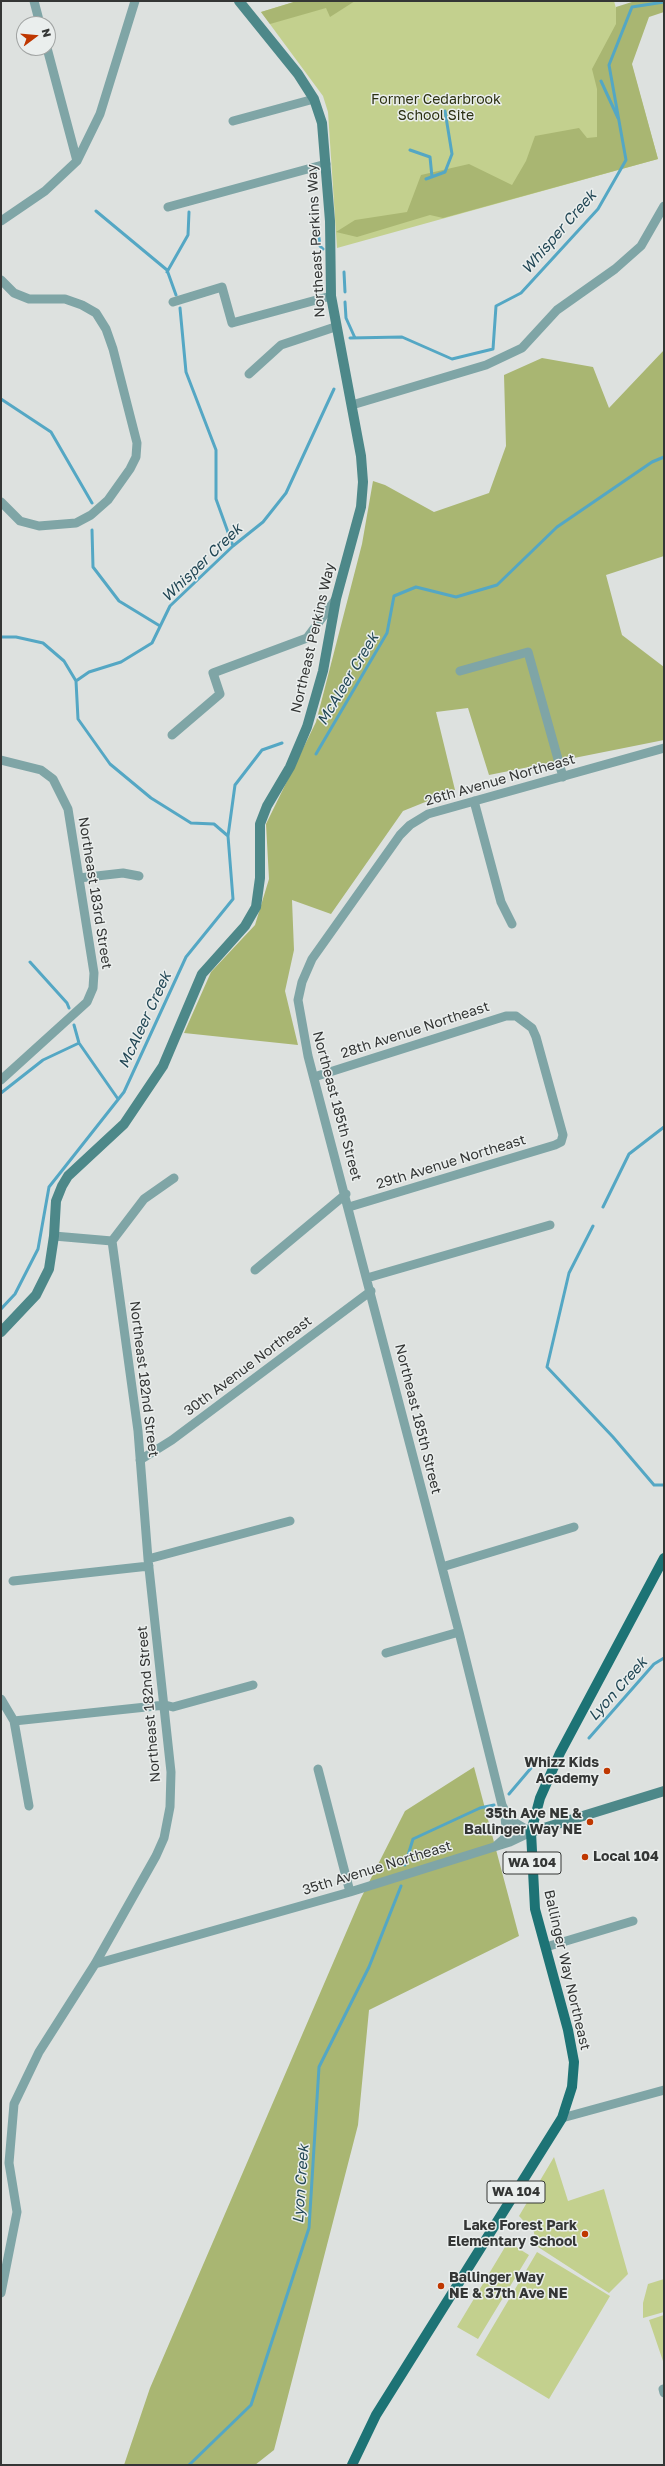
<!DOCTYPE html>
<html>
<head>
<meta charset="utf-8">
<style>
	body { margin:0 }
	#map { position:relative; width:665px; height:2466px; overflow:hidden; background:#dde1df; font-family:"Golos Text",sans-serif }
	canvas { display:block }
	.frame { position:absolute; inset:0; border:2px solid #343635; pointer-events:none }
	.north { position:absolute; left:16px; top:16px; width:40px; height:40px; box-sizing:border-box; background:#eaeeed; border:1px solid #a1a4a3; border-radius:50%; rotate:74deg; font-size:11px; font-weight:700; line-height:16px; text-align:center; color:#343635 }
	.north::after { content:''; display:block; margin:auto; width:14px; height:18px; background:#bf3700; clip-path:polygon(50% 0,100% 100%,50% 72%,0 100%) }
</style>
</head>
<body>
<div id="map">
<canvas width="665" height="2466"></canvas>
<div class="frame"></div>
<div class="north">N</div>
</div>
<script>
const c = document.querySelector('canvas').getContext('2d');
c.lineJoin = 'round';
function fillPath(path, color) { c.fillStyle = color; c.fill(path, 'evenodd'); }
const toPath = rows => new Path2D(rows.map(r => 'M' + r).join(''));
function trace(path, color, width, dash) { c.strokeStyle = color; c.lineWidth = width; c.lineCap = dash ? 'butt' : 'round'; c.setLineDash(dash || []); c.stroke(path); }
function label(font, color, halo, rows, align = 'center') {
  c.font = font + ' "Golos Text",sans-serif'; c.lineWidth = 3; c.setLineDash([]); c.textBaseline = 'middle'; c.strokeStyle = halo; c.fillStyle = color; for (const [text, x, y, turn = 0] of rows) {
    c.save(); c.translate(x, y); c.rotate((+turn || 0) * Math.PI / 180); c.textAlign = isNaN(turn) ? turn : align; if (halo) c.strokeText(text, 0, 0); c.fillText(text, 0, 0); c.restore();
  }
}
fillPath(toPath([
	[297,1,614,1,658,159,337,248,328,112,323,96,261,12],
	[554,2157,568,2201,604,2189,628,2274,609,2293,535,2245,534,2232,519,2216],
	[508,2242,529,2255,478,2339,457,2327],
	[537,2252,610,2296,549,2399,476,2355],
	[664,2279,664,2312,643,2318,643,2303,648,2284],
	[664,2315,664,2364,649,2320]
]), '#c3d08e');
fillPath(toPath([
	[297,1,355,1,330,17,326,8,270,24,261,12],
	[635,1,664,1,664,12,649,17,632,64,658,159,443,218,430,215,357,237,336,232,355,220,407,212,421,175,469,164,512,185,526,161,535,136,579,128,587,138,597,137,597,89,592,69,616,24,616,7],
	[664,350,664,556,606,575,622,635,664,667,664,740,489,775,468,708,436,712,455,790,403,811,331,914,292,900,294,950,285,991,298,1045,184,1033,211,972,255,925,269,879,266,824,316,722,362,544,373,481,385,485,434,512,489,493,506,446,504,375,542,358,593,367,609,408],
	[474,1767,519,1936,369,2010,358,2125,274,2450,255,2465,124,2465,150,2388,361,1898,405,1811]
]), '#a9b672');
trace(toPath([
	[601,81,618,118],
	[410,150,430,157,432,177],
	[426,179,445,172,452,154,445,111],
	[96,211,167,270,176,295],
	[319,238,320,246,323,249],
	[167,272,188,235,189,212],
	[344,272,345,292],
	[345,302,346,318,355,338],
	[180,308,186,372,216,450,216,499,233,546],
	[350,338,402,337,452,359,493,349,496,306,521,293,598,209,626,160,609,65,632,7,664,2],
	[1,399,51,432,92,503],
	[92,530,93,567,119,601,160,626],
	[1,637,16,637,43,643,64,661,76,681],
	[316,754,387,633,394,596,416,587,456,597,497,585,557,527,652,462,664,457],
	[228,836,214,824,191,823,151,798,110,764,78,719,76,681,89,672,121,662,152,643,170,606,233,546,263,522,286,493,334,389],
	[30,962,67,1003,69,1008],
	[74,1025,79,1043,118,1099],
	[1,1093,43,1060,79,1043],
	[603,1207,629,1154,664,1127],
	[593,1226,569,1273,547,1367,613,1437,654,1485,664,1485],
	[1,1309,15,1294,38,1249,49,1187,124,1092,186,957,233,899,228,836,235,785,262,750,282,743],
	[589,1738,654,1664,664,1658],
	[509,1794,537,1761],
	[405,1865,413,1839,480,1808,494,1805],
	[189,2465,251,2405,309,2228,319,2067,369,1967,401,1886]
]), '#54a7c4', 3);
trace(toPath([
	[34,1,40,24],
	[47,48,77,161],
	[233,121,314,99],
	[168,207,326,164],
	[1,221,45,191,77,161,100,114,135,1],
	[1,280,14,293,29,299,65,299,82,305,96,313,106,329,113,349,137,443,136,457,130,469,108,500,91,515,76,523,39,526,20,521,1,502],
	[173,302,222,287,232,323,331,296],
	[249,374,281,345,335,327],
	[352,405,486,365,522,348,557,310,615,269,641,246,664,206],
	[460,671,528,652,563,777],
	[172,735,220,694,213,673,307,638,336,599],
	[1,760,41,770,53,779,68,809,94,973,93,988,87,1002,1,1080],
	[474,801,501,902,512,924],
	[79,878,123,873,139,876],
	[314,1077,506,1016,516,1016,532,1028,536,1037,563,1135,561,1142,555,1145,349,1207],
	[54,1236,112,1241],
	[112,1241,144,1199,174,1178],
	[255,1270,346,1194],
	[367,1278,550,1225],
	[140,1460,172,1440,371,1291],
	[148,1559,290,1521],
	[442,1567,574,1527],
	[13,1581,149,1566],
	[386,1653,459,1632],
	[1,1699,14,1721,29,1806],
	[14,1721,165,1705,173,1707,253,1685],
	[318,1769,350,1892],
	[531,1832,509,1819,502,1805,459,1632,308,1056,298,1000,302,982,312,959,400,835,410,825,428,814,664,748],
	[497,1845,504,1839,506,1832,505,1813],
	[546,1947,633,1921],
	[95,1964,350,1892,510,1842,531,1832],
	[562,2118,664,2090],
	[1,2293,17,2212,9,2163,14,2104,39,2052,95,1964,156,1856,164,1838,170,1807,171,1772,148,1559,138,1431,112,1241],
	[663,2389,664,2393]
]), '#7fa5a6', 9);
trace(toPath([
	[1,1332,36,1295,49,1269,54,1236,56,1201,62,1186,68,1176,124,1124,163,1066,202,974,245,926,256,907,260,878,260,824,267,806,290,767,307,727,323,671,336,599,361,507,363,482,361,456,331,296,330,221,322,123,314,99,298,74,239,1],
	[531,1832,664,1791]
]), '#4d8889', 10);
trace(toPath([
	[352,2465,376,2415,562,2118,572,2087,574,2062,568,2030,535,1909,531,1832,540,1798,560,1753,664,1558]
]), '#1d7375', 10);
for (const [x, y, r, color] of [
	[607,1771,4,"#bf3700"],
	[590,1822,4,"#bf3700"],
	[585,1857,4,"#bf3700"],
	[585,2234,4,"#bf3700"],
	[441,2286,4,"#bf3700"]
]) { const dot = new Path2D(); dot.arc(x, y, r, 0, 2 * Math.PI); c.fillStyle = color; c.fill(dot); trace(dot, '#eaeeed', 1.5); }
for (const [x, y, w] of [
	[532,1863,58],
	[516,2192,58]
]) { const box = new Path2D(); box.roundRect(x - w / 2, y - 11, w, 22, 3); c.fillStyle = '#eaeeed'; c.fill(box); trace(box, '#343635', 1); }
label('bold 13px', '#343635', null, [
	["WA 104",532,1863],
	["WA 104",516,2192]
]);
label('14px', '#2b3012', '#eaeeed', [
	["Former Cedarbrook",436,100],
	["School Site",436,116]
]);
label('14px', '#343635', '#eaeeed', [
	["Northeast Perkins Way",316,241,-93],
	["Northeast Perkins Way",313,638,-77],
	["26th Avenue Northeast",500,780,-16],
	["Northeast 183rd Street",95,893,81],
	["28th Avenue Northeast",415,1030,-18],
	["Northeast 185th Street",337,1106,75],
	["29th Avenue Northeast",451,1162,-17],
	["30th Avenue Northeast",248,1366,-37],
	["Northeast 182nd Street",144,1379,83],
	["Northeast 185th Street",418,1419,76],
	["Northeast 182nd Street",149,1704,-95],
	["35th Avenue Northeast",377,1868,-17],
	["Ballinger Way Northeast",567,1970,77]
]);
label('bold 14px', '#343635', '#eaeeed', [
	["Whizz Kids",599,1763],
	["Academy",599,1779],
	["35th Ave NE &",582,1814],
	["Ballinger Way NE",582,1830],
	["Local 104",593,1857,"left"],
	["Lake Forest Park",577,2226],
	["Elementary School",577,2242],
	["Ballinger Way",449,2278,"left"],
	["NE & 37th Ave NE",449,2294,"left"]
], 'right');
label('italic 15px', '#224755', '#eaeeed', [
	["Whisper Creek",559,232,-49],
	["Whisper Creek",202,563,-44],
	["McAleer Creek",348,679,-59],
	["McAleer Creek",145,1020,-65],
	["Lyon Creek",618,1689,-48],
	["Lyon Creek",301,2184,-86]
]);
</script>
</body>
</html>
